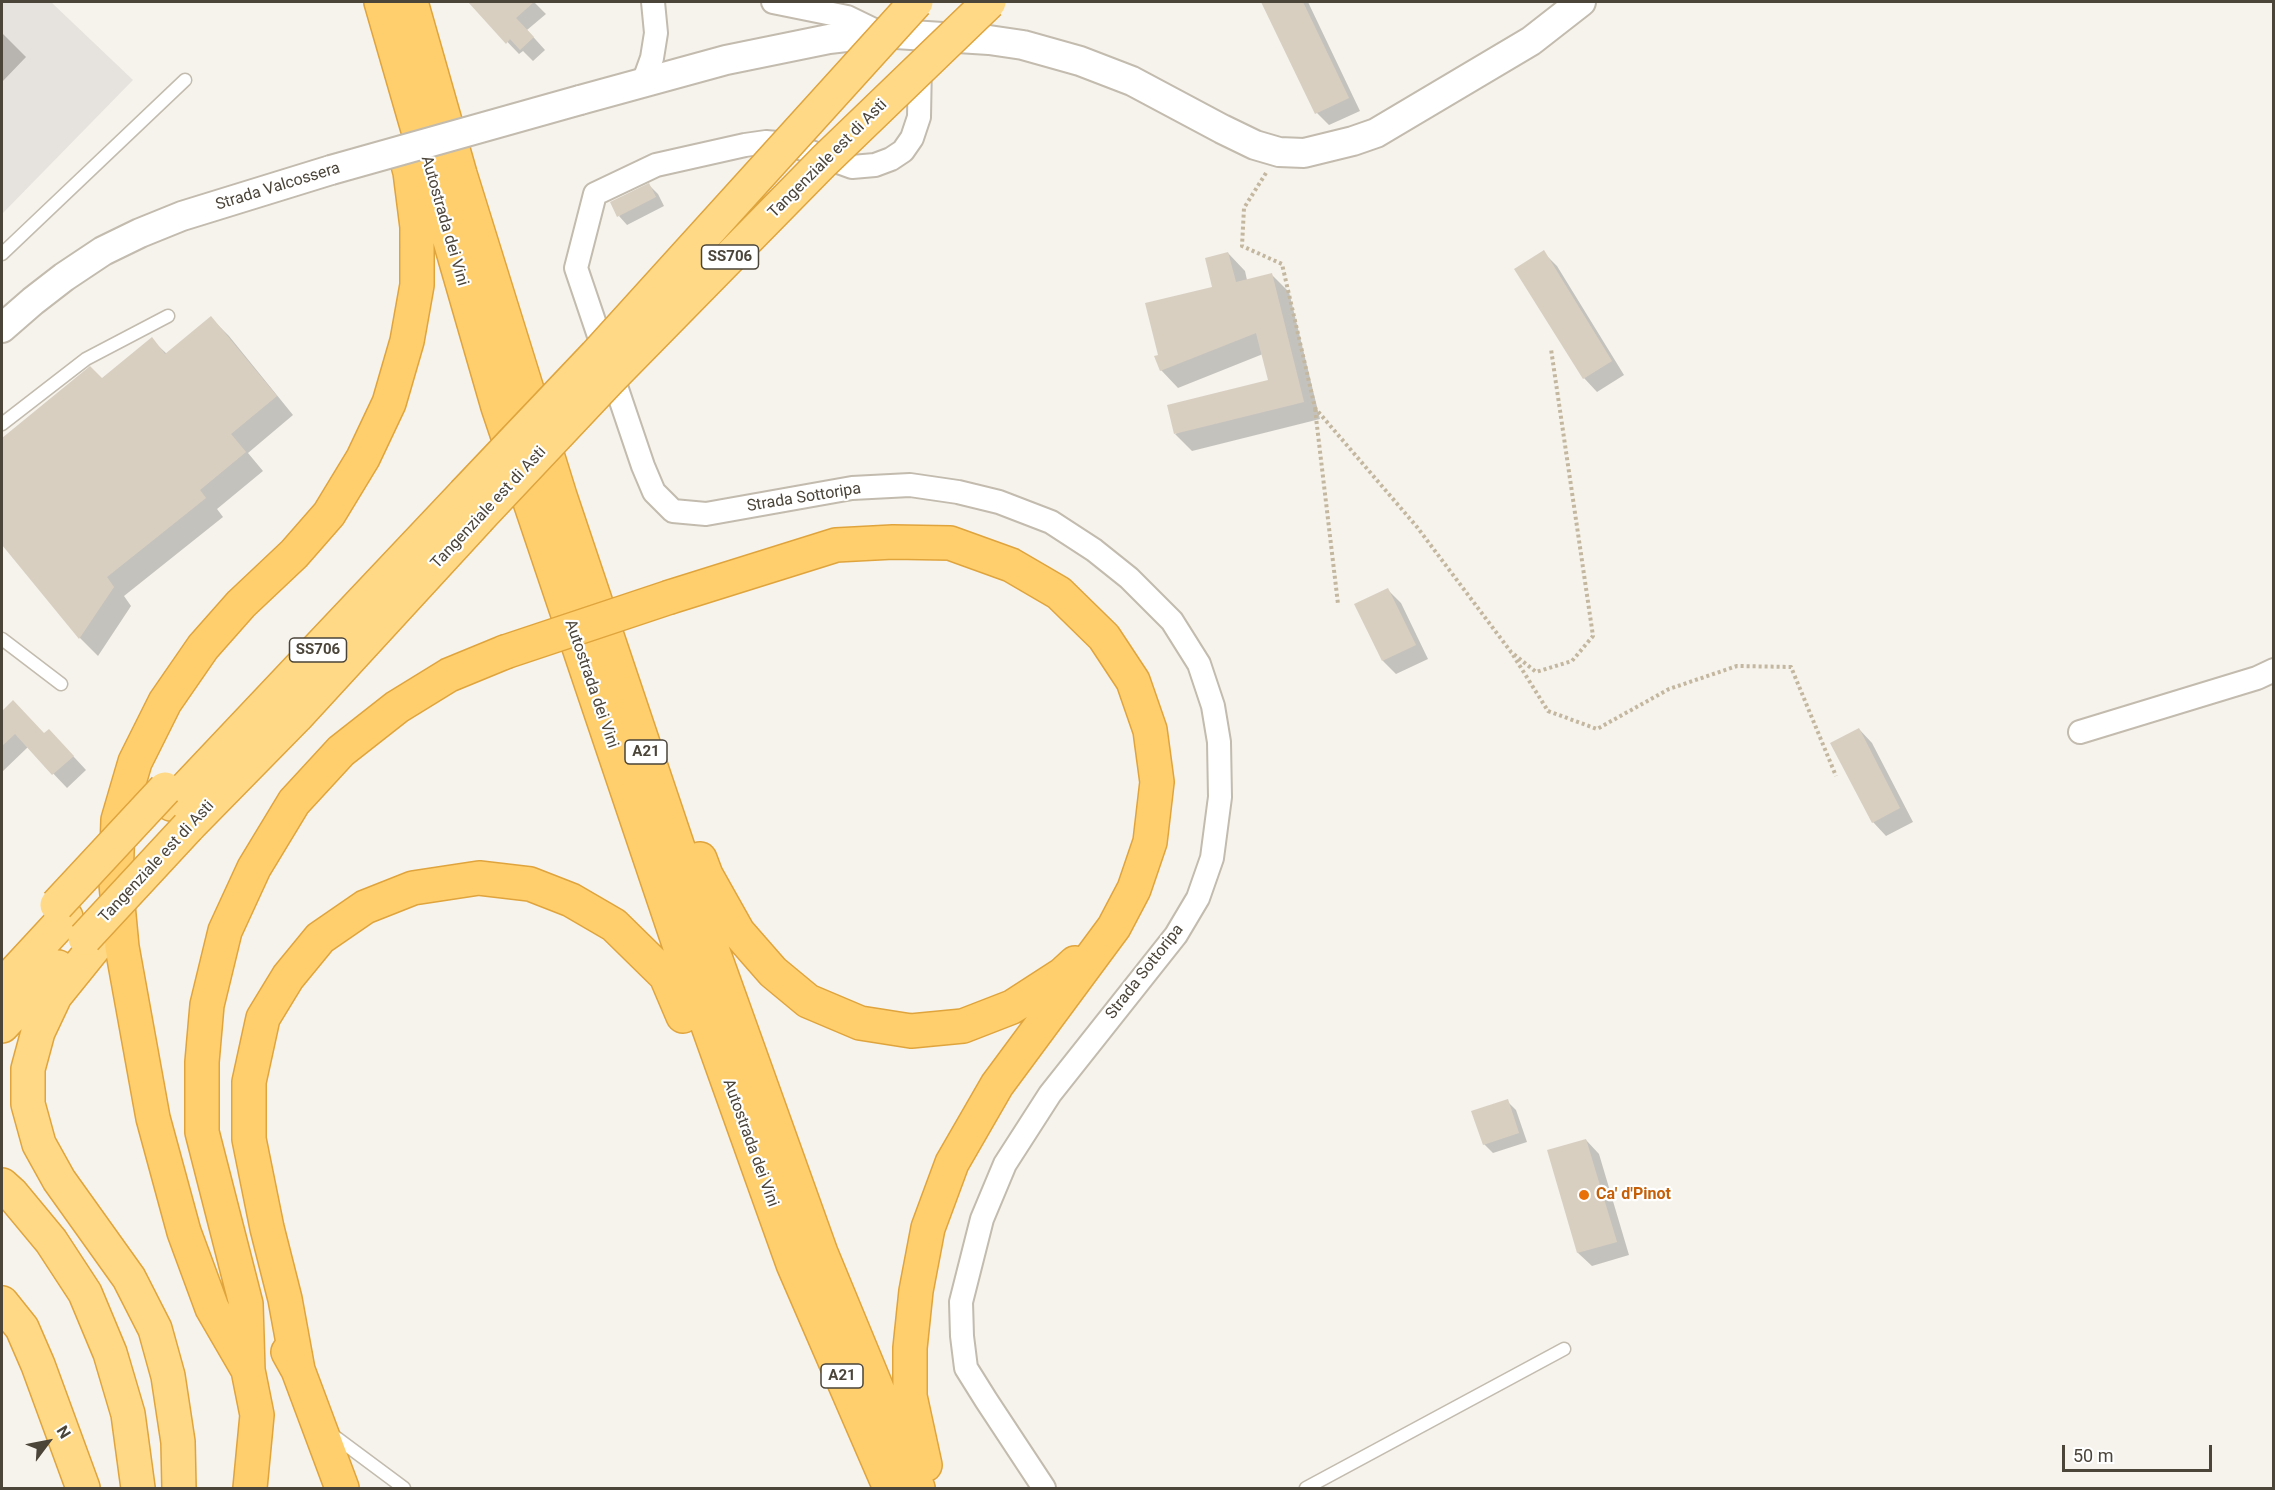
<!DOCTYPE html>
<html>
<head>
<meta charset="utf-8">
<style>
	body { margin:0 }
	#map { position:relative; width:2275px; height:1490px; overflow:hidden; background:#f6f3ec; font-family:Roboto,sans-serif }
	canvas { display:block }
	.frame { position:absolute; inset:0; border:3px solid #4b4439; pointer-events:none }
	.north { position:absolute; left:18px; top:1412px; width:60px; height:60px; -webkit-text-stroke:4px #fff; paint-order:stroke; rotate:58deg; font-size:16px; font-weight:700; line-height:24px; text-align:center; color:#4b4439 }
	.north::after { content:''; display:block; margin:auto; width:21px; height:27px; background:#4b4439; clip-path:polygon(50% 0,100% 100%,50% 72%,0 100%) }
	.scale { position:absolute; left:2062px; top:1445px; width:150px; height:27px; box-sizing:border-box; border:3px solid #4b4439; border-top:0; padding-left:8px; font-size:18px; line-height:21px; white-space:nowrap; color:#4b4439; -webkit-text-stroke:4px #fff; paint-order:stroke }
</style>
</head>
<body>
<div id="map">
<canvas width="2275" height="1490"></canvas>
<div class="frame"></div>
<div class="north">N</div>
<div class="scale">50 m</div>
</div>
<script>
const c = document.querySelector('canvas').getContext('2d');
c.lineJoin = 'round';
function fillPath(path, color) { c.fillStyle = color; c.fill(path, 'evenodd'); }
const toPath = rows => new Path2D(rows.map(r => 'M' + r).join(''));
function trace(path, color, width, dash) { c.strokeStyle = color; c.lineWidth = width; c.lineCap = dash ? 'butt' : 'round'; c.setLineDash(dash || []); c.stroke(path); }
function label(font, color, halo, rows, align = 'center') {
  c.font = font + ' Roboto,sans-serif'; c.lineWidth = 4.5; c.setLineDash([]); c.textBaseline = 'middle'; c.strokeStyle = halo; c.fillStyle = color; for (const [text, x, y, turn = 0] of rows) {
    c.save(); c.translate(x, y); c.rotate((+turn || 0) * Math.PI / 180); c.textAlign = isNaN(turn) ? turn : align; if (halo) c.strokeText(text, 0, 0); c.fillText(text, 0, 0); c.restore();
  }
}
fillPath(toPath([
	[2,2,51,2,133,80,2,214]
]), '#e6e2dd');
fillPath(toPath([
	[469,2,534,2,546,14,527,30,545,50,533,61,523,51,519,54],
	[1264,2,1308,2,1360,111,1329,125,1317,113],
	[2,33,26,57,2,82],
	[649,185,658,194,664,206,627,225,619,216],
	[1543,252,1557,266,1624,375,1597,392,1584,378],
	[1228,253,1245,271,1247,280,1272,275,1289,292,1320,419,1192,451,1175,434,1270,382,1263,354,1178,388,1161,370,1159,356,1214,288],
	[211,318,229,336,293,415,248,453,263,471,217,509,223,517,124,596,131,606,98,656,80,638,2,543,2,440,90,368,102,380,151,339,167,354],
	[1388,590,1401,603,1428,659,1396,674,1383,661,1356,605],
	[13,702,44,735,62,744,86,770,67,788,28,747,2,772,2,713],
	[1859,729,1872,743,1913,822,1886,836,1873,822],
	[1507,1101,1516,1110,1527,1142,1493,1153,1484,1144],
	[1586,1140,1599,1154,1629,1255,1592,1266,1578,1253]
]), '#0003');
fillPath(toPath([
	[468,2,534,2,516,18,534,37,520,50,510,39,506,44],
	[1261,2,1303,2,1349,98,1315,114],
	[649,183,656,197,617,217,610,202],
	[1544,250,1612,361,1583,379,1514,269],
	[1228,252,1236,282,1272,273,1304,402,1174,434,1167,405,1268,380,1256,333,1160,371,1154,356,1158,355,1145,303,1212,287,1205,258],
	[211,316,277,396,231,434,246,452,200,490,206,498,107,577,114,587,79,639,2,545,2,438,90,366,102,378,152,337,165,354],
	[1388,588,1416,645,1382,661,1354,604],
	[13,700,44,733,49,729,74,756,52,775,15,734,2,746,2,711],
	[1859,728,1900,808,1872,823,1830,743],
	[1508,1099,1519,1133,1483,1145,1471,1111],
	[1586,1139,1617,1242,1577,1253,1547,1150]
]), '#d8cfc1');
const service = toPath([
	[2,254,185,80],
	[2,424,86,359,168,316],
	[2,639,61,684],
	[330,1433,404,1488],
	[1306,1488,1564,1349]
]);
const minor = toPath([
	[773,2,847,17,880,33],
	[920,64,919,117,912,138,903,151,891,159,875,165,852,167,789,144,766,142,745,145,656,165,595,194,576,268,643,466,654,492,673,511,706,514,852,488,910,485,958,492,999,502,1051,522,1094,550,1129,578,1172,621,1199,664,1213,706,1219,742,1220,797,1212,858,1198,898,1176,935,1050,1094,1005,1164,982,1219,961,1302,962,1336,966,1368,986,1400,1044,1488],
	[643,83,652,58,656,33,653,2],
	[2080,732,2257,678,2274,670]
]);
const tertiary = toPath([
	[580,100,726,60,829,39,880,33,989,40,1023,45,1080,61,1132,81,1222,129,1255,145,1279,152,1304,153,1353,141,1376,133,1531,41,1581,2],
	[2,328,33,301,64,277,103,251,140,233,182,216,331,170]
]);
const trunk = toPath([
	[171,804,464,494],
	[188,827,296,717,478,519],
	[93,949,55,996,38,1032,28,1069,28,1104,39,1144,59,1180,129,1278,155,1329,168,1376,178,1442,179,1488],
	[2,986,66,917],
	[2,1026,58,967],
	[2,1185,12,1194,51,1241,85,1293,110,1353,128,1414,138,1488],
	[2,1303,22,1328,38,1365,83,1488]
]);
const motorway = toPath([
	[381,2,498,407,682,953,793,1264,890,1488],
	[411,2,460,174,560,496,710,943,821,1253,918,1488],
	[670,597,836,545,893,542,950,543,1011,565,1059,593,1104,637,1133,681,1150,730,1157,782,1150,842,1134,889,1114,927,997,1085,952,1163,928,1228,916,1291,910,1348,910,1396,925,1465],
	[700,859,706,875,738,932,773,972,808,1001,860,1023,911,1031,963,1026,1012,1007,1063,974,1075,963],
	[288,1352,298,1370,342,1488],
	[248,1370,212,1308,184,1232,153,1118,122,947,116,884,118,820,135,762,165,702,203,647,241,604,294,554,329,514,363,458,389,403,407,341,417,285,417,227,410,172,405,154],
	[298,1370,285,1299,267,1228,249,1139,249,1082,263,1018,288,977,320,938,365,907,413,888,479,878,530,884,571,900,614,925,666,976,683,1016],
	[250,1488,257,1415,248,1370,246,1304,202,1132,202,1062,207,1005,225,931,254,868,294,802,341,751,397,707,449,675,505,652]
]);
trace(service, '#c2bbae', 15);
trace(minor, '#c2bbae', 26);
trace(tertiary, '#c2bbae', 32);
trace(trunk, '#e0a43c', 36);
trace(motorway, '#e0a43c', 36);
trace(toPath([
	[1266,173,1244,208,1242,246,1282,264,1315,408,1417,527,1511,652,1536,672,1572,661,1593,636,1551,349],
	[1315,409,1338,604],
	[1513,655,1548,711,1597,729,1669,689,1737,666,1791,667,1836,776]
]), '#c4b79f', 4, [3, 3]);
trace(service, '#fff', 12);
trace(minor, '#fff', 22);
trace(tertiary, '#fff', 28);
trace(trunk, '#ffd985', 33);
trace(motorway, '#ffcf6e', 33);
const tertiaryBridge = toPath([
	[331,170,580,100]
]);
const trunkBridge = toPath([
	[464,494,596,355,916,2],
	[478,519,609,380,824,161,989,2],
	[57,905,165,789],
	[85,938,188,827]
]);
const motorwayBridge = toPath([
	[505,652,670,597]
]);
trace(tertiaryBridge, '#c2bbae', 32, []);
trace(trunkBridge, '#e0a43c', 36, []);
trace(motorwayBridge, '#e0a43c', 36, []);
trace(tertiaryBridge, '#fff', 28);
trace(trunkBridge, '#ffd985', 33);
trace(motorwayBridge, '#ffcf6e', 33);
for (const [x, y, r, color] of [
	[1584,1195,6,"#e8710a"]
]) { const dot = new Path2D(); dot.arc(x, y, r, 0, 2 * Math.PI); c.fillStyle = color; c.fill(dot); trace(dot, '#fff', 2); }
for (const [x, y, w] of [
	[730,257,57],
	[318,650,57],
	[646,752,42],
	[842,1376,42]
]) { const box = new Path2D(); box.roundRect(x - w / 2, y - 12, w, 24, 4.5); c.fillStyle = '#fff'; c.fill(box); trace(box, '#4b4439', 1.5); }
label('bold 15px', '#4b4439', null, [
	["SS706",730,257],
	["SS706",318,650],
	["A21",646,752],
	["A21",842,1376]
]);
label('16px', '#4b4439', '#fff', [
	["Tangenziale est di Asti",828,159,-45],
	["Strada Valcossera",278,187,-17],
	["Autostrada dei Vini",444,221,74],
	["Strada Sottoripa",804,498,-9],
	["Tangenziale est di Asti",489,508,-47],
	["Autostrada dei Vini",591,684,71],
	["Tangenziale est di Asti",157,862,-47],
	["Strada Sottoripa",1145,972,-52],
	["Autostrada dei Vini",750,1143,70]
]);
label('bold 16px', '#c56008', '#fff', [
	["Ca' d'Pinot",1596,1195]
], 'left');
</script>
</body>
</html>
